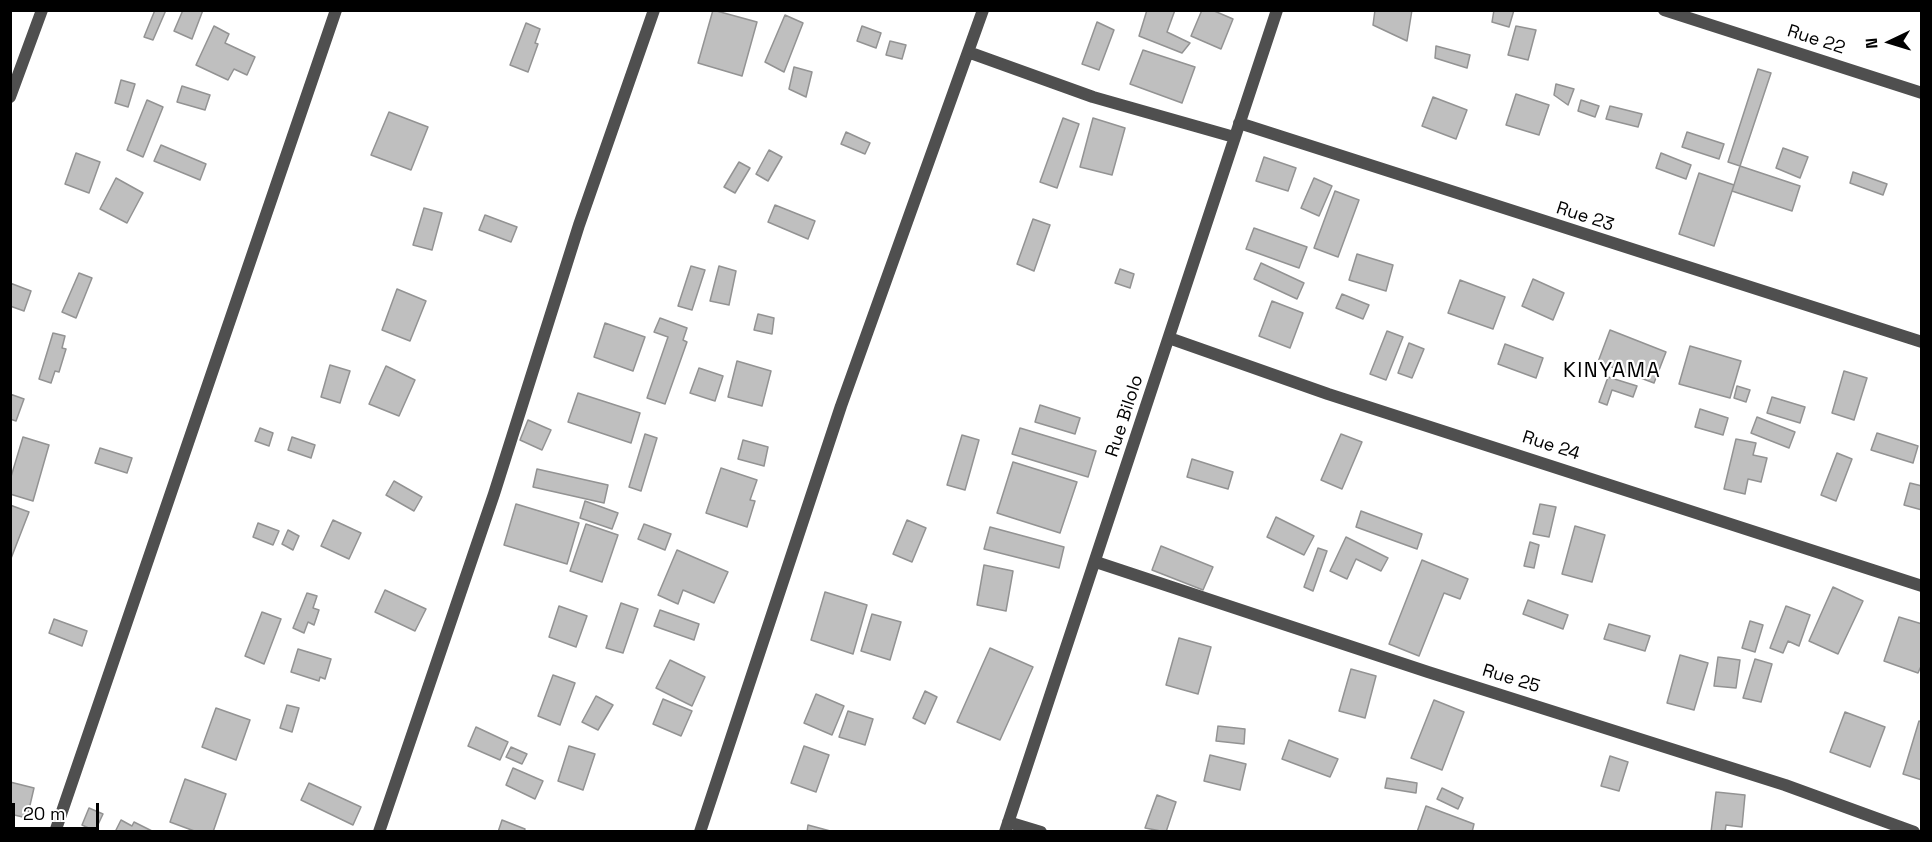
<!DOCTYPE html>
<html>
<head>
<meta charset="utf-8">
<style>
	body { margin:0 }
	#map { position:relative; width:1932px; height:842px; overflow:hidden; background:#fff; font-family:"Space Grotesk",sans-serif }
	canvas { display:block }
	.frame { position:absolute; inset:0; border:12px solid #000; pointer-events:none }
	.north { position:absolute; left:1860px; top:12px; width:60px; height:60px; -webkit-text-stroke:4px #fff; paint-order:stroke; rotate:266deg; font-size:16px; font-weight:700; line-height:24px; text-align:center; color:#000 }
	.north::after { content:''; display:block; margin:auto; width:21px; height:27px; background:#000; clip-path:polygon(50% 0,100% 100%,50% 72%,0 100%) }
	.scale { position:absolute; left:12px; top:803px; width:87px; height:27px; box-sizing:border-box; border:3px solid #000; border-top:0; padding-left:8px; font-size:18px; line-height:21px; white-space:nowrap; color:#000; -webkit-text-stroke:4px #fff; paint-order:stroke }
</style>
</head>
<body>
<div id="map">
<canvas width="1932" height="842"></canvas>
<div class="frame"></div>
<div class="north">N</div>
<div class="scale">20 m</div>
</div>
<script>
const c = document.querySelector('canvas').getContext('2d');
c.lineJoin = 'round';
function fillPath(path, color) { c.fillStyle = color; c.fill(path, 'evenodd'); }
const toPath = rows => new Path2D(rows.map(r => 'M' + r).join(''));
function trace(path, color, width, dash) { c.strokeStyle = color; c.lineWidth = width; c.lineCap = dash ? 'butt' : 'round'; c.setLineDash(dash || []); c.stroke(path); }
function label(font, color, halo, rows, align = 'center') {
  c.font = font + ' "Space Grotesk",sans-serif'; c.lineWidth = 4.5; c.setLineDash([]); c.textBaseline = 'middle'; c.strokeStyle = halo; c.fillStyle = color; for (const [text, x, y, turn = 0] of rows) {
    c.save(); c.translate(x, y); c.rotate((+turn || 0) * Math.PI / 180); c.textAlign = isNaN(turn) ? turn : align; if (halo) c.strokeText(text, 0, 0); c.fillText(text, 0, 0); c.restore();
  }
}
const building = toPath([
	[155,10,166,10,153,40,144,37,155,10],
	[183,10,203,10,192,39,174,31,183,10],
	[713,10,757,22,742,76,698,63,713,10],
	[1147,10,1175,10,1167,32,1190,43,1182,53,1139,36,1147,10],
	[1202,10,1212,10,1233,19,1221,49,1191,36,1202,10],
	[1375,10,1412,10,1407,41,1373,25,1375,10],
	[1494,10,1514,10,1509,27,1492,22,1494,10],
	[785,15,803,23,784,72,765,62,785,15],
	[1097,22,1114,30,1099,70,1082,64,1097,22],
	[526,23,540,29,535,43,538,44,528,72,510,65,526,23],
	[214,26,229,34,225,43,255,57,247,75,234,69,228,80,196,65,214,26],
	[862,26,881,33,876,48,857,41,862,26],
	[1516,26,1536,30,1528,60,1508,55,1516,26],
	[890,41,906,45,902,59,886,55,890,41],
	[1436,46,1470,55,1467,68,1435,58,1436,46],
	[1143,50,1195,67,1182,103,1130,84,1143,50],
	[794,67,812,72,806,97,789,89,794,67],
	[1758,69,1771,73,1740,166,1728,162,1758,69],
	[121,80,135,84,128,107,115,103,121,80],
	[1556,84,1574,89,1568,105,1554,95,1556,84],
	[182,86,210,95,205,110,177,102,182,86],
	[1516,94,1549,105,1539,135,1506,125,1516,94],
	[1433,97,1467,110,1456,139,1422,126,1433,97],
	[147,100,163,107,143,157,127,150,147,100],
	[1581,100,1599,106,1595,117,1578,111,1581,100],
	[1610,106,1642,114,1638,127,1606,119,1610,106],
	[389,112,428,127,411,170,371,155,389,112],
	[1063,118,1079,124,1057,188,1040,182,1063,118],
	[1093,118,1125,128,1112,175,1080,167,1093,118],
	[846,132,870,143,865,154,841,144,846,132],
	[1687,132,1724,144,1719,159,1682,147,1687,132],
	[161,145,206,164,200,180,154,161,161,145],
	[1783,148,1808,157,1800,178,1776,168,1783,148],
	[769,150,782,157,768,181,756,174,769,150],
	[76,153,100,162,89,193,65,184,76,153],
	[1661,153,1691,165,1686,179,1656,168,1661,153],
	[1264,157,1296,168,1288,191,1256,181,1264,157],
	[739,162,750,168,735,193,724,187,739,162],
	[1740,166,1800,186,1792,211,1732,191,1740,166],
	[1853,172,1887,184,1883,195,1850,183,1853,172],
	[1699,173,1734,185,1714,246,1679,234,1699,173],
	[116,178,143,193,127,223,100,209,116,178],
	[1314,178,1332,186,1319,216,1301,208,1314,178],
	[1335,191,1359,200,1338,257,1314,248,1335,191],
	[775,205,815,221,808,239,768,222,775,205],
	[424,208,442,213,432,250,413,245,424,208],
	[485,215,517,227,511,242,479,230,485,215],
	[1033,219,1050,225,1034,271,1017,264,1033,219],
	[1254,228,1307,247,1299,268,1246,249,1254,228],
	[1357,254,1393,265,1386,291,1349,280,1357,254],
	[1261,263,1304,283,1297,299,1254,279,1261,263],
	[691,266,705,270,692,310,678,306,691,266],
	[719,266,736,271,729,305,710,301,719,266],
	[1120,269,1134,274,1130,288,1115,283,1120,269],
	[79,273,92,278,76,318,62,312,79,273],
	[1533,279,1564,293,1553,320,1522,306,1533,279],
	[1460,280,1505,297,1493,329,1448,313,1460,280],
	[10,283,31,291,24,311,10,306,10,283],
	[397,289,426,301,410,341,382,330,397,289],
	[1342,294,1369,305,1363,319,1336,308,1342,294],
	[1272,301,1303,313,1290,348,1259,336,1272,301],
	[758,314,774,318,772,334,754,330,758,314],
	[660,318,687,328,683,340,687,342,665,404,647,398,668,337,654,332,660,318],
	[605,323,645,337,633,371,594,357,605,323],
	[1610,330,1666,352,1654,383,1598,362,1610,330],
	[1387,331,1403,337,1386,380,1370,374,1387,331],
	[53,333,65,336,62,348,66,349,59,372,55,371,51,383,39,379,53,333],
	[1409,343,1424,349,1412,378,1398,373,1409,343],
	[1505,344,1543,358,1536,378,1498,364,1505,344],
	[1690,346,1741,361,1730,398,1679,384,1690,346],
	[737,361,771,371,762,406,728,397,737,361],
	[330,365,350,371,340,403,321,397,330,365],
	[386,366,415,380,399,416,369,404,386,366],
	[699,368,723,376,715,401,690,393,699,368],
	[1844,371,1867,378,1854,420,1832,413,1844,371],
	[1608,377,1637,386,1633,397,1612,390,1607,405,1599,402,1608,377],
	[1737,386,1750,390,1746,402,1734,398,1737,386],
	[578,393,640,413,631,443,568,422,578,393],
	[10,394,24,399,16,421,10,419,10,394],
	[1772,397,1805,407,1800,423,1767,413,1772,397],
	[1040,405,1080,418,1075,434,1035,422,1040,405],
	[1700,409,1728,418,1723,435,1695,427,1700,409],
	[1757,417,1795,432,1789,448,1751,433,1757,417],
	[528,420,551,430,542,450,520,440,528,420],
	[260,428,273,433,269,446,255,441,260,428],
	[1020,428,1096,451,1088,477,1012,454,1020,428],
	[1877,433,1918,446,1913,463,1871,450,1877,433],
	[645,434,657,438,641,491,629,487,645,434],
	[1341,434,1362,442,1342,489,1321,480,1341,434],
	[962,435,979,440,965,490,947,485,962,435],
	[23,437,49,445,33,501,10,494,10,480,23,437],
	[292,437,315,445,311,458,288,450,292,437],
	[1736,439,1756,443,1753,455,1767,458,1761,482,1748,479,1745,494,1724,489,1736,439],
	[743,440,768,447,764,466,738,459,743,440],
	[100,448,132,458,127,473,95,463,100,448],
	[1837,453,1852,459,1836,501,1821,495,1837,453],
	[1192,459,1233,472,1228,489,1187,477,1192,459],
	[1013,462,1077,482,1060,533,997,513,1013,462],
	[721,468,757,480,750,500,755,501,747,527,706,513,721,468],
	[537,469,608,485,604,503,533,487,537,469],
	[394,481,422,497,414,511,386,495,394,481],
	[1910,483,1922,486,1922,510,1904,505,1910,483],
	[585,501,618,513,612,529,580,518,585,501],
	[516,504,579,523,567,564,504,545,516,504],
	[1540,504,1556,507,1549,537,1533,534,1540,504],
	[10,505,29,512,10,561,10,505],
	[1361,511,1422,534,1417,549,1356,527,1361,511],
	[1276,517,1314,536,1304,555,1267,537,1276,517],
	[333,520,361,533,349,559,321,546,333,520],
	[907,520,926,528,912,562,893,554,907,520],
	[258,523,279,531,273,545,253,537,258,523],
	[586,524,618,535,602,582,570,571,586,524],
	[644,524,671,534,665,550,638,539,644,524],
	[1575,526,1605,535,1592,582,1562,574,1575,526],
	[990,527,1064,547,1059,568,984,549,990,527],
	[288,530,299,536,293,550,282,544,288,530],
	[1346,537,1388,558,1381,571,1356,559,1347,579,1330,571,1346,537],
	[1530,542,1539,545,1534,568,1524,566,1530,542],
	[1161,546,1213,567,1203,590,1152,570,1161,546],
	[1318,548,1327,551,1313,591,1304,587,1318,548],
	[677,550,728,572,714,603,683,590,678,604,658,595,677,550],
	[1422,560,1468,579,1460,599,1444,593,1419,656,1389,644,1422,560],
	[984,565,1013,571,1006,611,977,605,984,565],
	[1833,587,1863,601,1838,654,1809,641,1833,587],
	[385,590,426,609,415,631,375,612,385,590],
	[825,592,867,605,853,654,811,640,825,592],
	[307,593,317,596,313,608,319,610,314,625,308,622,304,633,293,628,307,593],
	[1528,600,1568,615,1563,629,1523,614,1528,600],
	[621,603,638,609,623,653,606,648,621,603],
	[559,606,587,616,576,647,549,637,559,606],
	[1786,606,1810,615,1799,646,1788,641,1783,653,1770,648,1786,606],
	[660,610,699,624,694,640,654,626,660,610],
	[262,612,281,619,264,664,245,656,262,612],
	[872,614,901,622,890,660,861,651,872,614],
	[1899,617,1922,624,1922,664,1918,673,1884,661,1899,617],
	[54,619,87,631,82,646,49,633,54,619],
	[1750,621,1763,625,1755,652,1742,648,1750,621],
	[1609,624,1650,636,1645,651,1604,639,1609,624],
	[1179,638,1211,647,1198,694,1166,685,1179,638],
	[990,648,1033,667,1000,740,957,722,990,648],
	[298,649,331,659,325,679,320,677,319,681,291,672,298,649],
	[1680,655,1708,663,1694,710,1667,703,1680,655],
	[1718,657,1740,660,1736,688,1714,686,1718,657],
	[1755,659,1772,664,1761,702,1743,698,1755,659],
	[670,660,705,677,692,706,656,688,670,660],
	[1351,669,1376,676,1365,718,1339,711,1351,669],
	[553,675,575,683,560,725,538,716,553,675],
	[925,691,937,697,925,724,913,718,925,691],
	[816,694,844,706,832,735,804,723,816,694],
	[596,696,613,705,598,730,582,722,596,696],
	[663,699,692,711,681,736,653,724,663,699],
	[1434,700,1464,712,1442,770,1411,758,1434,700],
	[287,705,299,708,292,732,280,728,287,705],
	[216,708,250,720,236,760,202,747,216,708],
	[848,711,873,719,865,745,839,737,848,711],
	[1845,712,1885,727,1870,767,1830,752,1845,712],
	[1919,721,1922,722,1922,780,1903,774,1919,721],
	[1218,726,1245,729,1244,744,1216,741,1218,726],
	[476,727,508,742,500,760,468,746,476,727],
	[1289,740,1338,759,1330,777,1282,759,1289,740],
	[569,746,595,754,583,790,558,781,569,746],
	[804,746,829,755,816,792,791,783,804,746],
	[511,747,527,754,522,764,506,757,511,747],
	[1210,755,1246,764,1240,790,1204,781,1210,755],
	[1610,756,1628,762,1619,791,1601,786,1610,756],
	[513,768,543,781,535,799,506,785,513,768],
	[1387,778,1417,783,1416,793,1385,788,1387,778],
	[185,779,226,794,213,832,197,832,170,822,185,779],
	[10,782,34,788,27,818,10,814,10,782],
	[309,783,361,807,353,825,301,800,309,783],
	[1442,788,1463,798,1458,809,1437,799,1442,788],
	[1716,792,1745,795,1742,827,1726,825,1725,832,1711,832,1716,792],
	[1157,795,1176,802,1166,832,1145,828,1157,795],
	[1426,806,1474,824,1472,832,1417,832,1426,806],
	[89,808,103,814,95,831,82,825,89,808],
	[121,820,132,826,134,822,152,831,115,832,121,820],
	[502,820,525,829,524,832,498,832,502,820],
	[808,825,834,832,807,832,808,825]
]);
fillPath(building, '#bfbfbf');
trace(building, '#939393', 1.5);
trace(toPath([
	[1664,10,1922,93],
	[968,52,1093,97,1234,137],
	[10,97,42,10],
	[1239,123,1922,342],
	[1169,338,1328,394,1922,586],
	[1096,562,1428,672,1785,785,1914,832],
	[1008,822,1041,832],
	[55,832,336,10],
	[379,832,494,494,579,225,654,10],
	[700,832,841,406,983,10],
	[1005,832,1277,10]
]), '#4f4f4f', 12);
label('18px', '#000', '#fff', [
	["Rue 22",1816,40,18],
	["Rue 23",1585,217,18],
	["Rue Bilolo",1125,416,-72],
	["Rue 24",1551,446,18],
	["Rue 25",1511,679,17]
]);
c.letterSpacing = '1.5px';
label('21px', '#000', '#fff', [
	["KINYAMA",1612,371]
]);
c.letterSpacing = '0px';
</script>
</body>
</html>
